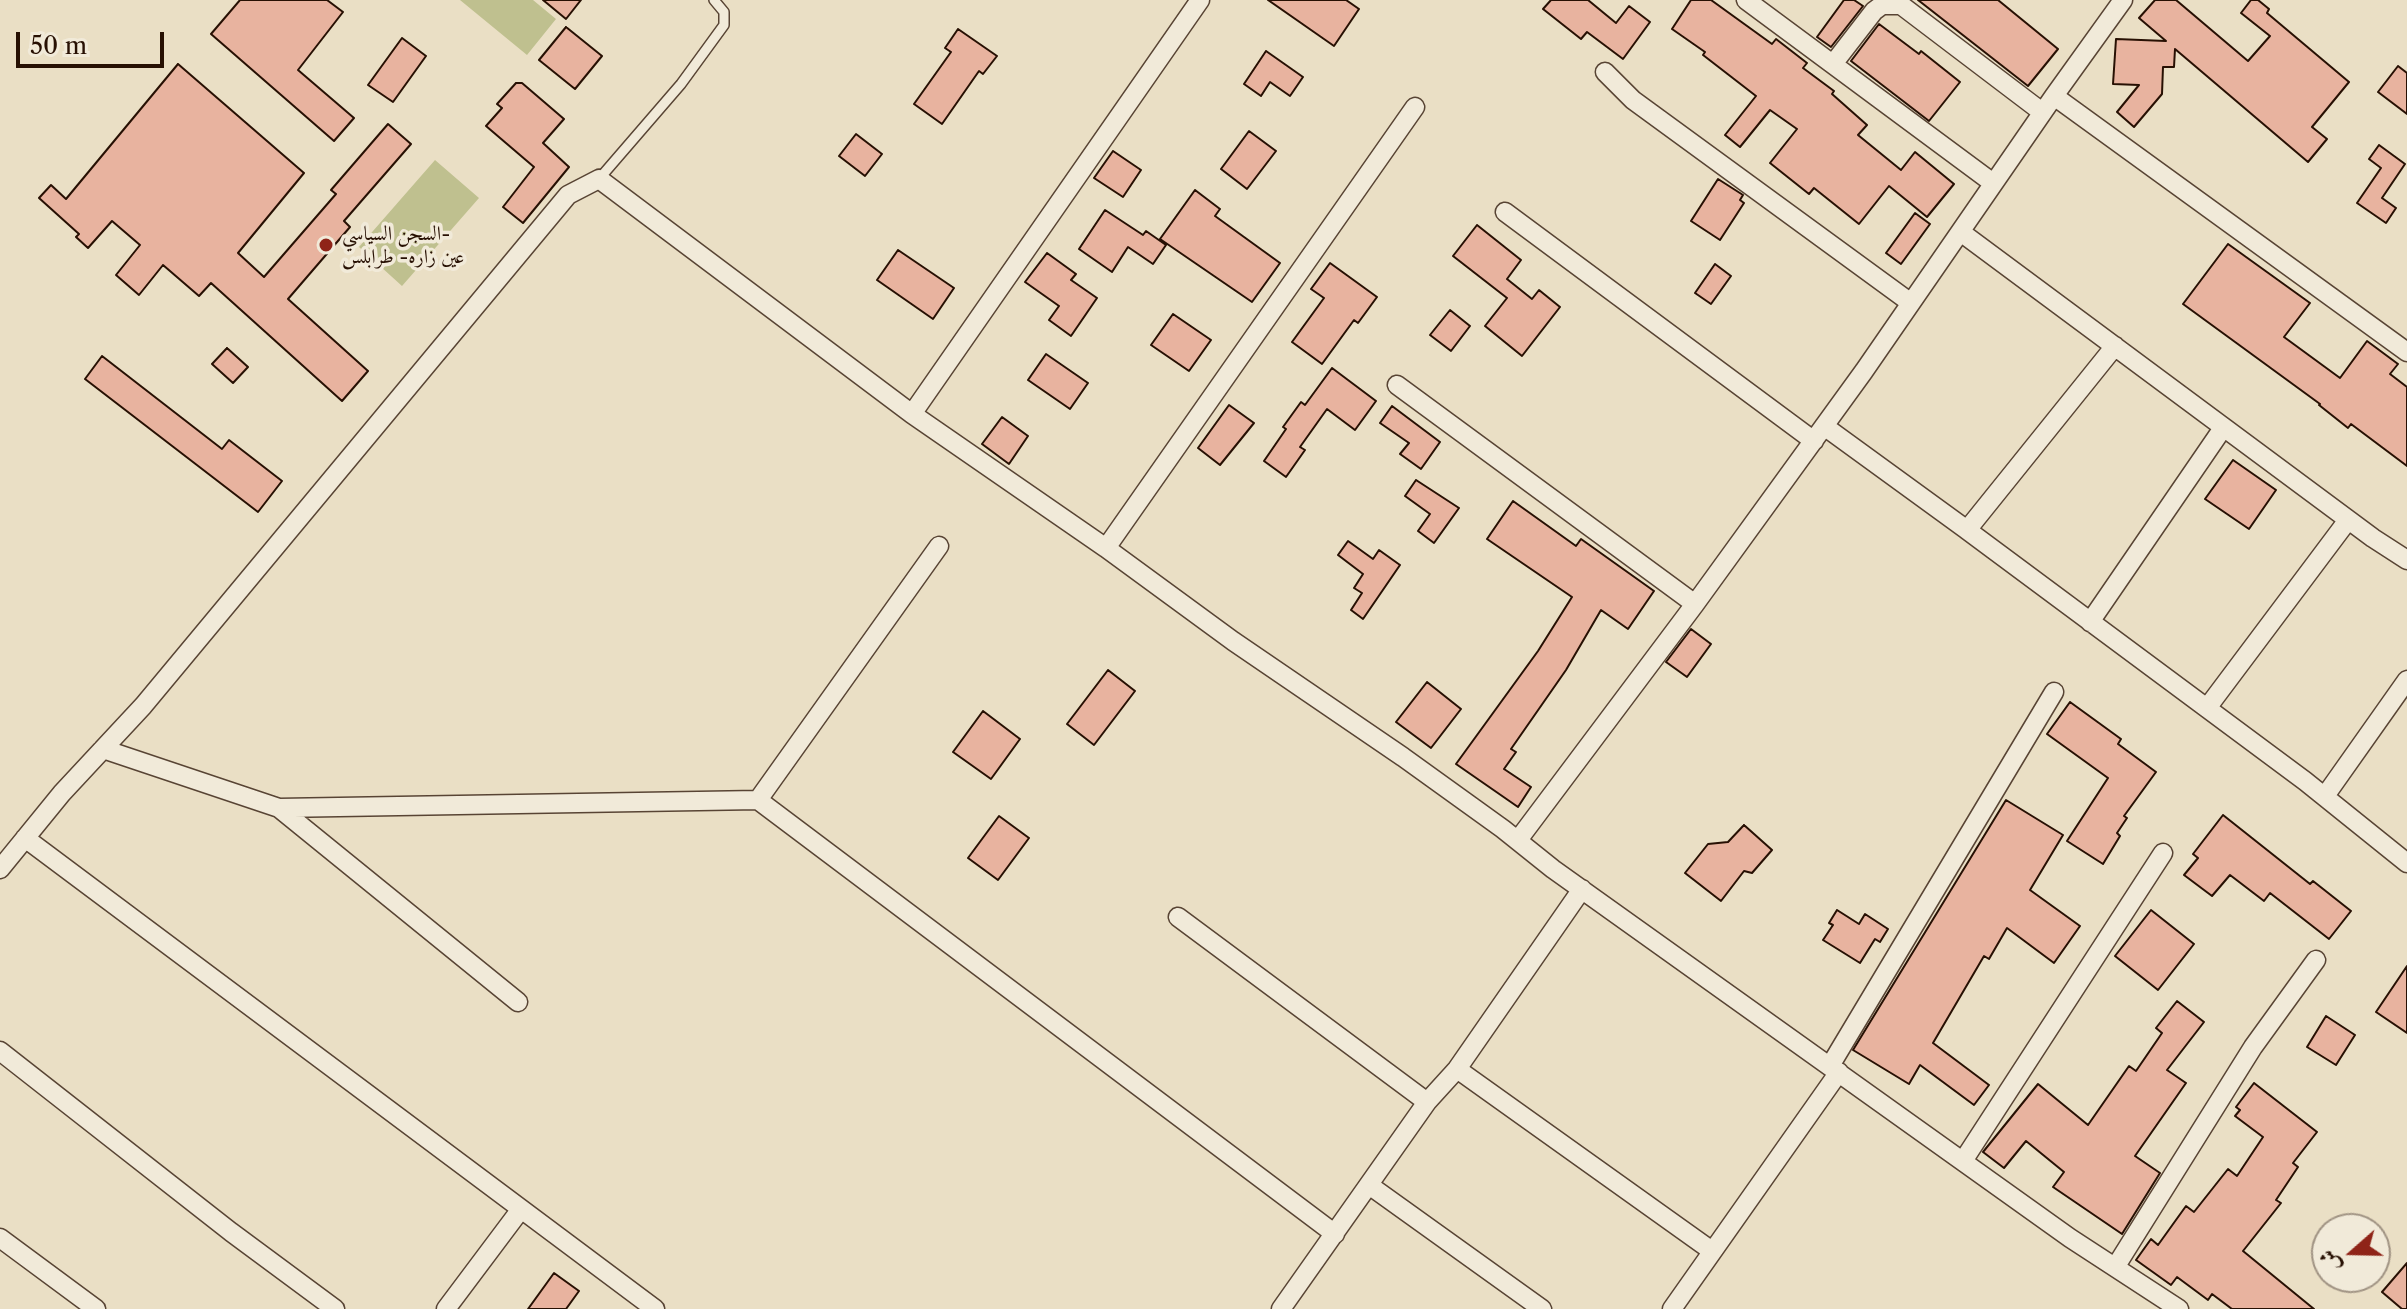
<!DOCTYPE html>
<html>
<head>
<meta charset="utf-8">
<style>
	body { margin:0 }
	#map { position:relative; width:2407px; height:1309px; overflow:hidden; background:#eadfc5; font-family:"Libre Caslon Text",Amiri,serif }
	canvas { display:block }
	.north { position:absolute; left:2311px; top:1213px; width:80px; height:80px; box-sizing:border-box; background:#f1ead9; border:2px solid #a09383; border-radius:50%; rotate:250deg; font-size:22px; font-weight:700; line-height:32px; text-align:center; color:#271003 }
	.north::after { content:''; display:block; margin:auto; width:28px; height:36px; background:#8f2418; clip-path:polygon(50% 0,100% 100%,50% 72%,0 100%) }
	.scale { position:absolute; left:16px; top:32px; width:148px; height:36px; box-sizing:border-box; border:4px solid #271003; border-top:0; padding-left:10px; font-size:24px; line-height:28px; white-space:nowrap; color:#271003; -webkit-text-stroke:6px #f1ead9; paint-order:stroke }
</style>
</head>
<body>
<div id="map">
<canvas width="2407" height="1309"></canvas>
<div class="north">ش</div>
<div class="scale">50 m</div>
</div>
<script>
const c = document.querySelector('canvas').getContext('2d');
c.lineJoin = 'round';
function fillPath(path, color) { c.fillStyle = color; c.fill(path, 'evenodd'); }
const toPath = rows => new Path2D(rows.map(r => 'M' + r).join(''));
function trace(path, color, width, dash) { c.strokeStyle = color; c.lineWidth = width; c.lineCap = dash ? 'butt' : 'round'; c.setLineDash(dash || []); c.stroke(path); }
function label(font, color, halo, rows, align = 'center') {
  c.font = font + ' "Libre Caslon Text",Amiri,serif'; c.lineWidth = 7; c.setLineDash([]); c.textBaseline = 'middle'; c.strokeStyle = halo; c.fillStyle = color; for (const [text, x, y, turn = 0] of rows) {
    c.save(); c.translate(x, y); c.rotate((+turn || 0) * Math.PI / 180); c.textAlign = isNaN(turn) ? turn : align; if (halo) c.strokeText(text, 0, 0); c.fillText(text, 0, 0); c.restore();
  }
}
fillPath(toPath([
	[460,0,533,0,556,19,527,55],
	[435,160,479,198,402,286,359,247]
]), '#bfc08f');
const building = toPath([
	[240,0,327,0,343,12,298,70,354,118,334,141,211,34,240,0],
	[543,0,581,0,566,19,543,0],
	[1268,0,1346,0,1359,9,1334,46,1268,0],
	[1551,0,1588,0,1616,23,1629,6,1650,22,1623,59,1587,32,1581,39,1543,9,1551,0],
	[1691,0,1711,0,1772,44,1776,39,1807,63,1803,68,1834,91,1832,94,1867,125,1858,135,1901,170,1915,152,1954,184,1927,217,1889,186,1859,224,1814,188,1809,194,1770,163,1797,129,1770,110,1740,147,1725,135,1756,96,1703,55,1705,52,1672,29,1691,0],
	[1844,0,1854,0,1863,6,1831,47,1817,37,1844,0],
	[1918,0,1998,0,2058,49,2028,86,1918,0],
	[2155,0,2176,0,2248,61,2270,36,2241,13,2251,0,2258,0,2269,9,2267,13,2349,82,2312,127,2327,139,2308,162,2175,49,2174,67,2163,67,2162,94,2134,127,2117,112,2139,85,2113,84,2116,39,2166,41,2139,18,2155,0],
	[1879,24,1919,54,1921,51,1960,82,1929,121,1851,61,1879,24],
	[566,27,602,56,575,89,539,60,566,27],
	[958,29,997,56,983,74,979,71,942,124,914,104,951,52,945,48,958,29],
	[402,38,426,56,393,102,368,85,402,38],
	[1266,51,1303,77,1290,96,1270,82,1261,96,1244,84,1266,51],
	[178,64,304,173,238,253,264,277,336,194,331,190,388,124,411,144,344,221,350,227,288,299,368,371,342,401,211,283,199,296,163,265,139,295,116,275,140,245,112,221,88,248,76,237,79,234,39,198,51,185,66,199,178,64],
	[2398,66,2407,73,2407,114,2378,92,2398,66],
	[516,83,522,83,564,119,543,143,569,167,523,223,503,207,534,167,486,126,502,108,497,104,516,83],
	[1249,131,1276,151,1247,189,1221,169,1249,131],
	[856,134,882,154,865,176,839,156,856,134],
	[2379,145,2405,164,2382,198,2396,208,2386,223,2357,203,2381,168,2369,159,2379,145],
	[1113,151,1141,170,1123,197,1094,178,1113,151],
	[1718,179,1743,195,1740,200,1744,203,1720,240,1691,221,1718,179],
	[1195,190,1220,209,1215,216,1280,263,1252,302,1160,239,1195,190],
	[1105,210,1143,235,1146,231,1166,245,1153,264,1128,247,1112,272,1079,249,1105,210],
	[1915,213,1930,224,1901,264,1886,253,1915,213],
	[1477,225,1521,260,1507,279,1532,299,1539,290,1560,307,1522,356,1485,326,1507,298,1453,256,1477,225],
	[2228,244,2310,303,2284,337,2340,378,2367,341,2398,364,2390,374,2407,387,2407,466,2351,424,2348,428,2319,405,2320,404,2183,304,2228,244],
	[898,250,954,288,933,319,877,280,898,250],
	[1047,253,1076,274,1071,280,1097,298,1071,336,1049,320,1059,306,1025,282,1047,253],
	[1330,263,1377,297,1358,323,1354,320,1322,364,1292,342,1324,298,1311,289,1330,263],
	[1715,264,1731,276,1711,304,1695,293,1715,264],
	[1450,310,1470,326,1451,351,1430,335,1450,310],
	[1173,314,1211,340,1189,371,1151,345,1173,314],
	[227,348,248,367,233,383,212,364,227,348],
	[1046,354,1088,383,1070,409,1028,380,1046,354],
	[102,356,222,449,229,440,282,481,258,512,85,379,102,356],
	[1332,368,1376,401,1355,430,1327,409,1300,447,1305,450,1286,477,1264,461,1286,429,1283,427,1301,402,1305,405,1332,368],
	[1229,405,1254,423,1220,465,1198,448,1229,405],
	[1392,406,1440,442,1421,469,1400,454,1409,443,1380,423,1392,406],
	[1002,417,1028,436,1009,464,982,444,1002,417],
	[2233,460,2276,490,2249,529,2205,499,2233,460],
	[1416,480,1459,508,1434,543,1418,531,1430,514,1405,496,1416,480],
	[1513,501,1576,546,1581,539,1654,591,1628,629,1601,610,1566,670,1511,749,1516,752,1504,769,1531,787,1518,807,1456,764,1538,651,1572,597,1487,539,1513,501],
	[1348,541,1373,559,1379,550,1400,565,1363,619,1351,610,1362,593,1354,588,1363,574,1338,555,1348,541],
	[1691,629,1711,644,1687,677,1666,662,1691,629],
	[1108,670,1135,691,1094,745,1067,724,1108,670],
	[1427,682,1461,709,1431,748,1396,722,1427,682],
	[2070,702,2121,739,2118,744,2156,772,2124,816,2127,818,2117,833,2120,836,2103,864,2067,841,2108,778,2047,734,2070,702],
	[983,711,1020,739,991,779,953,752,983,711],
	[2006,800,2063,835,2030,890,2080,926,2054,963,2007,928,1989,959,1984,956,1933,1043,1989,1085,1974,1105,1920,1065,1909,1084,1853,1050,2006,800],
	[2223,815,2310,884,2313,881,2351,911,2329,939,2270,893,2264,901,2230,875,2212,896,2184,875,2198,858,2193,854,2223,815],
	[999,816,1029,838,998,880,968,858,999,816],
	[1744,825,1772,850,1752,873,1744,871,1721,901,1685,873,1708,844,1728,842,1744,825],
	[1837,910,1859,924,1865,914,1888,929,1880,942,1875,939,1860,963,1823,940,1833,925,1829,923,1837,910],
	[2151,910,2194,944,2158,990,2115,956,2151,910],
	[2407,966,2407,1033,2376,1012,2407,966],
	[2177,1001,2204,1022,2167,1070,2186,1083,2135,1156,2160,1173,2122,1234,2053,1187,2064,1172,2026,1141,2004,1168,1983,1152,2038,1084,2088,1125,2129,1066,2136,1071,2162,1033,2156,1028,2177,1001],
	[2326,1016,2355,1035,2336,1065,2307,1047,2326,1016],
	[2254,1083,2317,1132,2293,1163,2298,1167,2276,1200,2281,1203,2243,1251,2314,1309,2232,1309,2212,1294,2208,1300,2177,1277,2171,1285,2136,1260,2151,1239,2158,1245,2186,1206,2194,1212,2228,1169,2237,1176,2263,1137,2235,1116,2240,1110,2236,1107,2254,1083],
	[2407,1263,2407,1309,2402,1309,2382,1292,2407,1263],
	[554,1273,579,1291,566,1309,528,1309,554,1273]
]);
fillPath(building, '#e8b39f');
trace(building, '#271003', 2);
const service = toPath([
	[599,179,681,84,724,25,724,12,714,0]
]);
const minor = toPath([
	[1746,0,1993,183],
	[1833,64,1874,11,1882,5,1901,5,2042,112],
	[1605,72,1633,100,1911,303],
	[2054,96,2407,352],
	[1505,212,1814,441],
	[1962,233,2373,538,2407,560],
	[2115,346,1967,530,2305,781,2407,863],
	[1397,385,1695,604],
	[912,414,1200,0],
	[1824,426,1967,530],
	[1106,548,1415,107],
	[2090,622,2223,428],
	[2207,708,2348,520],
	[103,749,279,808,758,800,1335,1234],
	[2325,796,2407,680],
	[758,800,939,546],
	[279,808,518,1002],
	[25,838,655,1309],
	[1518,840,1695,604,1864,371,2054,96,2123,0],
	[0,869,62,793,143,706,568,195,599,179,912,414,1106,548,1233,641,1403,757,1503,829,1553,869,2070,1238,2179,1309],
	[1178,917,1427,1102],
	[0,1051,231,1232,335,1309],
	[1830,1066,2054,692],
	[1457,1069,1712,1251],
	[1963,1161,2163,853],
	[1369,1185,1542,1309],
	[0,1238,96,1309],
	[2116,1266,2253,1047,2316,960],
	[446,1309,521,1209],
	[1281,1309,1427,1102,1457,1069,1582,889],
	[1672,1309,1839,1072]
]);
trace(service, '#584434', 12);
trace(minor, '#584434', 21);
trace(service, '#f1ead9', 9);
trace(minor, '#f1ead9', 18);
for (const [x, y, r, color] of [
	[326,245,8,"#8f2418"]
]) { const dot = new Path2D(); dot.arc(x, y, r, 0, 2 * Math.PI); c.fillStyle = color; c.fill(dot); trace(dot, '#f1ead9', 3); }
label('20px', '#271003', '#f1ead9', [
	["السجن السياسي-",342,234],
	["عين زاره- طرابلس",342,257]
], 'left');
</script>
</body>
</html>
